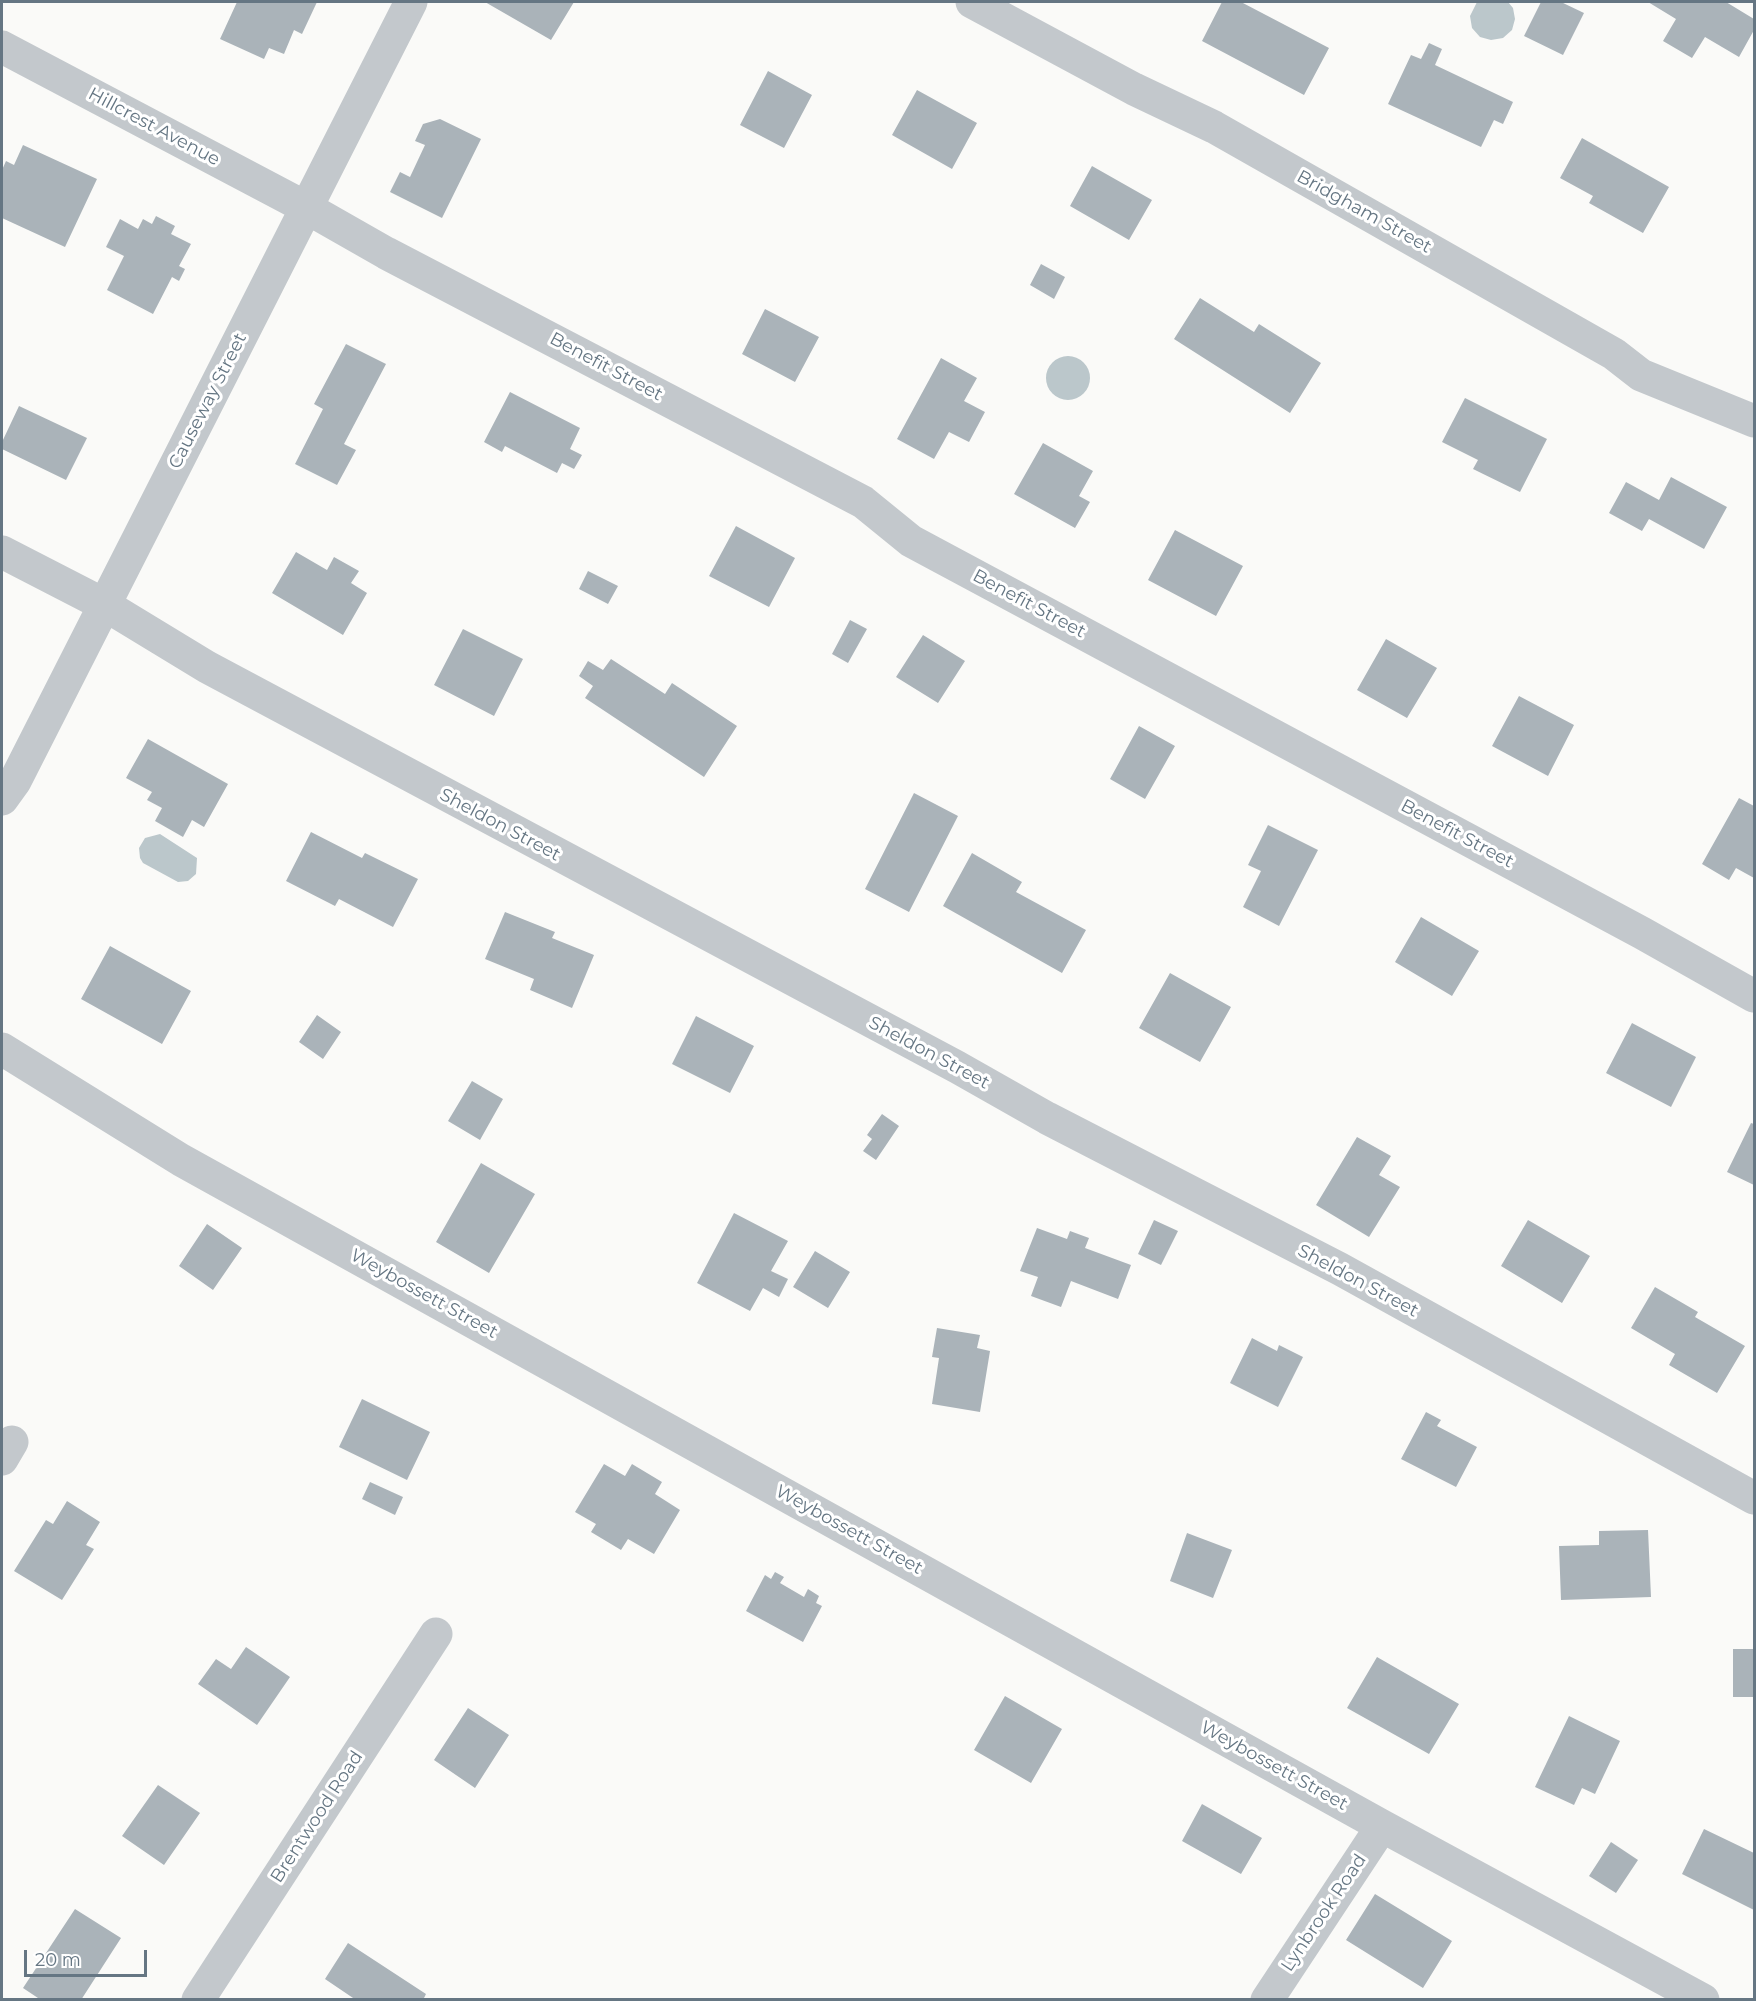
<!DOCTYPE html>
<html>
<head>
<meta charset="utf-8">
<style>
	body { margin:0 }
	#map { position:relative; width:1756px; height:2001px; overflow:hidden; background:#fafaf8; font-family:Montserrat,sans-serif }
	canvas { display:block }
	.frame { position:absolute; inset:0; border:3px solid #657683; pointer-events:none }
	.scale { position:absolute; left:24px; top:1950px; width:123px; height:27px; box-sizing:border-box; border:3px solid #657683; border-top:0; padding-left:8px; font-size:18px; line-height:21px; white-space:nowrap; color:#657683; -webkit-text-stroke:4px #fff; paint-order:stroke }
</style>
</head>
<body>
<div id="map">
<canvas width="1756" height="2001"></canvas>
<div class="frame"></div>
<div class="scale">20 m</div>
</div>
<script>
const c = document.querySelector('canvas').getContext('2d');
c.lineJoin = 'round';
function fillPath(path, color) { c.fillStyle = color; c.fill(path, 'evenodd'); }
const toPath = rows => new Path2D(rows.map(r => 'M' + r).join(''));
function trace(path, color, width, dash) { c.strokeStyle = color; c.lineWidth = width; c.lineCap = dash ? 'butt' : 'round'; c.setLineDash(dash || []); c.stroke(path); }
function label(font, color, halo, rows, align = 'center') {
  c.font = font + ' Montserrat,sans-serif'; c.lineWidth = 6; c.setLineDash([]); c.textBaseline = 'middle'; c.strokeStyle = halo; c.fillStyle = color; for (const [text, x, y, turn = 0] of rows) {
    c.save(); c.translate(x, y); c.rotate((+turn || 0) * Math.PI / 180); c.textAlign = isNaN(turn) ? turn : align; if (halo) c.strokeText(text, 0, 0); c.fillText(text, 0, 0); c.restore();
  }
}
fillPath(toPath([
	[1477,2,1508,2,1513,8,1515,19,1512,30,1503,38,1491,40,1480,37,1472,28,1470,16],
	'1046 378a22 22 0 1 1 44 0a22 22 0 1 1-44 0Z',
	[160,834,197,858,196,874,188,881,178,882,143,863,140,858,139,848,145,838]
]), '#bbc7cb');
fillPath(toPath([
	[237,2,317,2,302,34,294,30,284,54,269,48,264,59,220,39],
	[485,2,574,2,551,40],
	[1222,2,1241,2,1329,48,1304,95,1202,41],
	[1541,2,1561,2,1584,13,1563,55,1524,36],
	[1648,2,1726,2,1754,19,1754,30,1739,57,1705,37,1692,58,1663,41,1676,19],
	[1429,43,1442,49,1435,65,1513,102,1503,124,1494,120,1481,147,1388,104,1411,55,1421,59],
	[768,71,812,95,784,148,740,125],
	[917,90,977,123,952,169,892,135],
	[440,119,481,139,442,218,390,192,400,172,410,177,425,145,415,141,423,124],
	[1582,138,1669,187,1643,233,1589,203,1593,196,1560,178],
	[23,145,97,179,65,247,2,218,2,170,6,161,14,165],
	[1092,166,1152,200,1129,240,1070,206],
	[156,216,175,226,171,234,191,244,179,266,185,269,179,281,172,277,153,314,107,290,124,256,106,247,120,219,138,229,143,219,152,224],
	[1041,264,1065,277,1054,299,1030,285],
	[1200,298,1254,332,1259,324,1321,363,1290,413,1174,339],
	[765,309,819,337,795,382,742,354],
	[346,344,386,364,344,444,356,450,337,485,295,464,323,409,314,404],
	[941,358,977,378,964,401,985,412,969,442,949,432,934,459,897,439],
	[510,392,580,428,570,449,582,455,574,469,562,463,557,473,505,446,502,452,484,442],
	[1465,398,1547,439,1520,492,1473,469,1478,460,1442,442],
	[19,406,87,438,66,480,2,449,2,442],
	[1043,443,1093,471,1079,496,1090,502,1075,528,1014,494],
	[1671,477,1727,507,1704,549,1649,519,1642,531,1609,513,1626,482,1659,500],
	[736,526,795,558,769,607,709,576],
	[1175,530,1243,566,1216,616,1148,580],
	[296,552,327,570,334,557,359,571,351,583,367,593,343,635,272,593],
	[588,571,618,586,608,604,579,589],
	[850,620,867,629,848,663,832,654],
	[463,629,523,659,494,716,434,685],
	[923,635,965,661,938,703,896,677],
	[1386,639,1437,668,1407,718,1357,690],
	[611,659,665,694,672,683,737,726,704,777,585,698,593,686,579,676,588,661,603,670],
	[1519,696,1574,725,1548,776,1492,746],
	[1139,726,1175,746,1145,799,1110,779],
	[148,739,228,784,204,827,192,820,183,837,155,821,162,808,147,800,152,792,126,778],
	[914,793,958,816,909,912,865,889],
	[1739,798,1754,806,1754,878,1736,868,1729,880,1702,864],
	[1268,825,1318,850,1279,926,1243,907,1261,871,1248,865],
	[311,832,362,858,365,853,418,879,393,927,339,899,335,906,286,881],
	[972,853,1022,882,1016,892,1086,930,1062,973,943,906],
	[505,912,555,932,552,938,594,955,572,1008,530,990,534,979,485,959],
	[1421,917,1479,951,1452,996,1395,962],
	[110,946,191,991,162,1044,81,999],
	[1170,973,1231,1007,1200,1062,1139,1028],
	[317,1015,341,1032,323,1059,299,1042],
	[696,1016,754,1046,730,1093,672,1064],
	[1632,1023,1696,1057,1671,1107,1606,1073],
	[472,1081,503,1099,480,1140,448,1121],
	[882,1114,899,1126,876,1160,863,1151,872,1139,867,1135],
	[1751,1123,1754,1124,1754,1185,1727,1172],
	[1357,1137,1391,1156,1379,1175,1400,1187,1369,1237,1316,1205],
	[481,1163,535,1194,489,1273,436,1242],
	[734,1213,788,1241,771,1271,788,1279,779,1297,763,1288,750,1311,697,1283],
	[1154,1220,1178,1231,1161,1265,1138,1254],
	[1528,1220,1590,1256,1562,1303,1501,1266],
	[207,1224,242,1248,213,1290,179,1266],
	[1037,1228,1067,1239,1070,1231,1089,1238,1085,1248,1131,1265,1118,1299,1071,1281,1061,1307,1031,1296,1038,1277,1020,1271],
	[815,1251,850,1272,828,1308,793,1287],
	[1655,1287,1698,1312,1695,1317,1745,1346,1717,1393,1669,1365,1675,1354,1631,1328],
	[937,1328,980,1335,977,1348,990,1351,980,1412,932,1404,939,1358,932,1357],
	[1252,1338,1277,1351,1279,1345,1303,1357,1278,1407,1230,1383],
	[362,1399,430,1432,407,1480,339,1447],
	[1426,1412,1441,1420,1437,1426,1477,1447,1456,1487,1401,1459],
	[604,1464,625,1476,632,1464,662,1482,655,1494,680,1510,654,1554,628,1539,621,1550,591,1532,596,1524,575,1512],
	[370,1482,403,1497,395,1515,362,1499],
	[67,1501,100,1522,86,1545,94,1549,62,1600,14,1571,46,1520,53,1524],
	[1648,1530,1651,1597,1561,1600,1559,1546,1599,1545,1599,1531],
	[1187,1533,1232,1550,1213,1598,1170,1581],
	[775,1572,784,1577,780,1583,804,1597,808,1589,819,1596,816,1603,822,1606,803,1642,746,1611,765,1575,771,1579],
	[246,1647,290,1677,257,1725,198,1684,216,1659,231,1669],
	[1733,1649,1754,1649,1754,1697,1733,1697],
	[1377,1657,1459,1704,1429,1754,1347,1708],
	[1005,1696,1062,1729,1031,1783,974,1750],
	[468,1708,509,1735,475,1788,434,1760],
	[1569,1716,1620,1741,1595,1794,1582,1788,1574,1805,1535,1787],
	[158,1785,200,1813,164,1865,122,1836],
	[1202,1804,1262,1838,1241,1874,1182,1841],
	[1704,1829,1754,1853,1754,1910,1682,1874],
	[1611,1842,1638,1860,1616,1893,1589,1876],
	[1375,1894,1452,1941,1423,1988,1346,1940],
	[75,1909,121,1938,81,2000,41,2000,23,1988],
	[348,1943,426,1994,423,2000,356,2000,325,1979]
]), '#aab3b9');
trace(toPath([
	[972,2,1134,89,1214,127,1614,354,1641,375,1754,421],
	[2,47,307,208,386,253,863,502,911,541,1642,933,1754,996],
	[2,552,105,605,207,667,957,1067,1047,1118,1340,1269,1754,1498],
	[2,799,15,781,411,2],
	[2,1049,181,1160,1382,1826,1703,2000],
	[2,1459,12,1442],
	[198,2000,436,1634],
	[1267,2000,1382,1826]
]), '#c3c8cc', 33);
label('18px', '#657683', '#fff', [
	["Hillcrest Avenue",154,127,28],
	["Bridgham Street",1364,212,29],
	["Benefit Street",606,367,28],
	["Causeway Street",208,401,-63],
	["Benefit Street",1029,604,28],
	["Sheldon Street",500,825,28],
	["Benefit Street",1457,834,28],
	["Sheldon Street",929,1053,28],
	["Sheldon Street",1358,1281,28],
	["Weybossett Street",424,1294,29],
	["Weybossett Street",849,1530,29],
	["Weybossett Street",1274,1766,29],
	["Brentwood Road",317,1817,-57],
	["Lynbrook Road",1324,1913,-56]
]);
</script>
</body>
</html>
